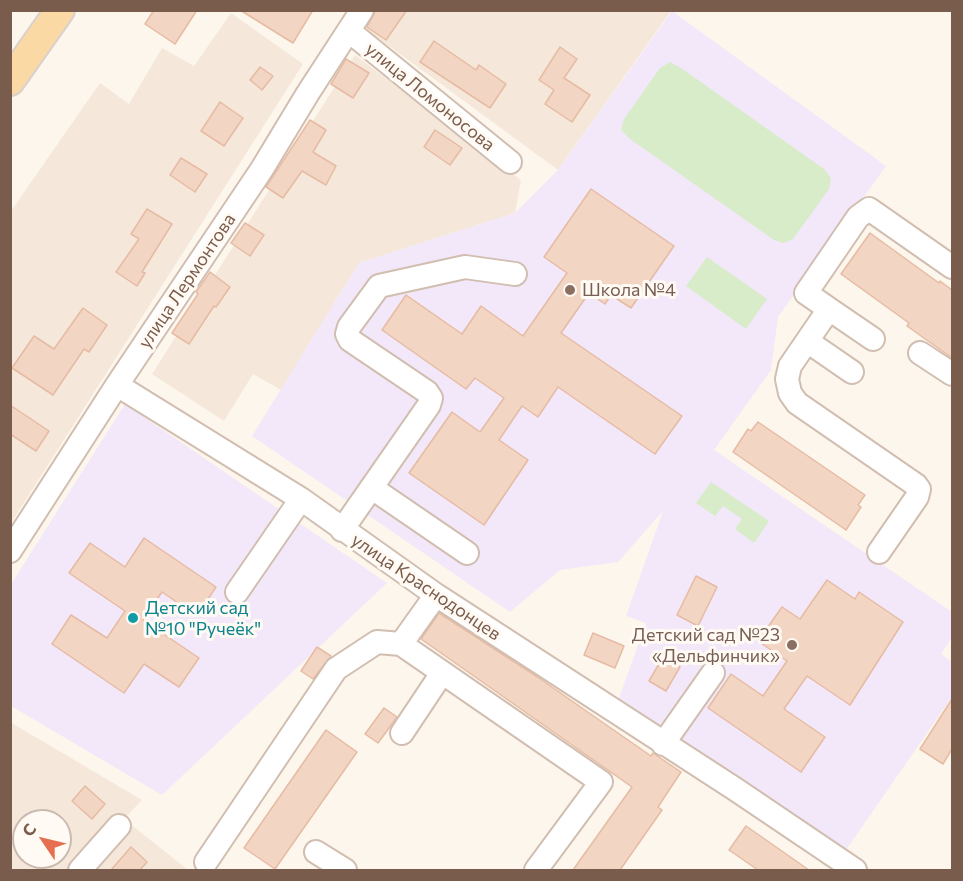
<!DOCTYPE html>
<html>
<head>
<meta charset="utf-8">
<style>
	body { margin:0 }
	#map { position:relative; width:963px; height:881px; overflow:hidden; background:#fdf6ec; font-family:Commissioner,sans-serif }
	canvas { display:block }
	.frame { position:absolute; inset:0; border:12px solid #7a5c4d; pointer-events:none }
	.north { position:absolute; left:12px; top:809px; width:60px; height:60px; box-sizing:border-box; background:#fffaf3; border:2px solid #cabbb1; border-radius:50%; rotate:305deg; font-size:16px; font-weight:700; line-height:24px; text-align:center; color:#7a5c4d }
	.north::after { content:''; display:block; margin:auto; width:21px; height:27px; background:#e76f51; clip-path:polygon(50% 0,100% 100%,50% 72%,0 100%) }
</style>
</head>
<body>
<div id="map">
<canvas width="963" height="881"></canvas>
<div class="frame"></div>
<div class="north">С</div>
</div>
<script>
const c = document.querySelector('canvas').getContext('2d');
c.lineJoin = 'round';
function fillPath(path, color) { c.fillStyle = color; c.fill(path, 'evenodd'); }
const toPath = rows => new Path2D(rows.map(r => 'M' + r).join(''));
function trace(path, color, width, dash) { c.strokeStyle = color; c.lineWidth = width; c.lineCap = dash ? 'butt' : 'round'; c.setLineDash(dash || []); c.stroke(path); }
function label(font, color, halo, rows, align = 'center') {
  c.font = font + ' Commissioner,sans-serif'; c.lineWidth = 6; c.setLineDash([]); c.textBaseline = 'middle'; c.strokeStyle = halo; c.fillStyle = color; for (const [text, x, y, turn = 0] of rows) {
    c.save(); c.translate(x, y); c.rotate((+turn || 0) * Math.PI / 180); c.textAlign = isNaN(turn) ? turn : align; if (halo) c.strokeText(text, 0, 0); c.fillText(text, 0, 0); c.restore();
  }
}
fillPath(toPath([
	[377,11,671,11,558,170,366,29],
	[231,13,303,64,11,523,11,211,100,83,129,104,162,48,194,66],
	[355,55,521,180,515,213,359,263,281,390,253,374,224,421,152,374],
	[10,722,142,800,124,819,188,870,11,870],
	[24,821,60,821,60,857,24,857]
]), '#f5e8da');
fillPath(toPath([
	[672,11,886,166,778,317,771,370,714,450,952,612,952,637,941,654,952,662,952,697,846,850,619,698,646,623,626,616,663,511,618,562,560,570,510,612,252,436,359,263,515,213,558,170],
	[125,404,387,583,162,795,11,706,10,586]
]), '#f3e8fa');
fillPath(toPath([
	[670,62,681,68,824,169,831,178,829,189,793,239,783,243,774,240,630,139,621,130,624,119,660,68],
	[707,257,767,299,746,329,686,286],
	[711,482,769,521,754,543,735,529,742,519,723,506,715,516,696,503]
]), '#d8ecc9');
const building = toPath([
	[154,10,197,10,175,44,145,24,154,10],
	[240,10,313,10,293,43,240,10],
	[376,10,407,10,386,40,367,27,376,10],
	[434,41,476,70,479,65,506,84,490,108,420,62,434,41],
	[560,47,577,59,564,78,590,95,572,122,545,104,554,90,539,80,560,47],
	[346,59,369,73,353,98,331,84,346,59],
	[260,67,273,76,262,90,250,80,260,67],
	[220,102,243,118,224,146,201,131,220,102],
	[310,120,326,130,313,152,336,166,326,185,302,171,283,198,266,187,310,120],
	[435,130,462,148,450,165,424,147,435,130],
	[181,158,207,174,195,192,170,175,181,158],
	[591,189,674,246,631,308,611,295,605,304,589,293,561,333,682,416,655,454,558,387,538,417,522,406,499,440,528,460,484,525,409,473,452,412,480,432,504,398,475,378,466,389,382,330,406,295,462,334,481,306,523,336,567,273,544,257,591,189],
	[147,209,172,224,142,272,145,273,137,286,116,272,139,239,131,234,147,209],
	[245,223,264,235,250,256,231,243,245,223],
	[870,233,939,283,940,281,952,290,952,358,907,326,909,323,841,274,870,233],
	[210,272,230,287,216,307,214,306,189,344,172,333,198,294,196,292,210,272],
	[83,308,107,325,89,352,84,349,53,395,12,368,34,336,54,349,83,308],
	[10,405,49,431,36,451,10,434,10,405],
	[758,422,865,495,858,505,861,507,846,530,733,452,748,429,751,431,758,422],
	[144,538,216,587,197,616,162,592,143,620,199,658,179,687,144,664,124,693,52,644,71,615,107,638,125,611,69,573,90,543,125,567,144,538],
	[696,576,717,587,698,626,677,615,696,576],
	[827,580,855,599,859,592,903,622,850,705,807,676,784,709,825,737,801,772,708,708,731,674,763,696,787,661,758,641,782,607,800,619,827,580],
	[439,613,536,676,651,756,653,753,681,772,658,807,662,810,620,870,573,870,632,787,421,639,439,613],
	[593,633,624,646,615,668,584,655,593,633],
	[317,647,331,656,313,679,301,671,317,647],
	[663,657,680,667,666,691,649,681,663,657],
	[952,699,952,749,943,764,920,749,952,699],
	[384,708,397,717,378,743,365,734,384,708],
	[326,730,357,752,275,869,244,848,326,730],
	[85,786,105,804,92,819,72,801,85,786],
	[746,826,809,870,758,870,729,850,746,826],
	[131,847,147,862,140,870,111,870,131,847]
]);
fillPath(building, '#f3d5c3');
trace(building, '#e6bba3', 1.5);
const minor = toPath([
	[349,31,510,162],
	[829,309,873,339],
	[807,341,852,372],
	[920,353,952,374],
	[117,385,301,499,436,595,735,789,855,870],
	[372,488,467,553],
	[342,530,429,405,431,398,427,392,350,340,347,334,349,327,379,286,465,267,515,274],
	[10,551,117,385,262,169,308,93,362,10],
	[879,552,917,497,919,489,916,485,797,403,790,393,787,379,790,366,829,309,806,293,858,217,869,209,952,267],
	[237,592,301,499],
	[401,644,601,782,536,870],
	[402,733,442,673],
	[663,744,713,673],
	[316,852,345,870],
	[206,862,336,669,377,642,401,644,436,595],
	[80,870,119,826]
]);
const major = toPath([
	[10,81,60,10]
]);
trace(minor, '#d1beb0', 26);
trace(major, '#dad1cd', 32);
trace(minor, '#fff', 22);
trace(major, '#fbd9a5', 28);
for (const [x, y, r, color] of [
	[570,290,6,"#8d6e63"],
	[133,618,6,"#0f9aa8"],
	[792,645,6,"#8d6e63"]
]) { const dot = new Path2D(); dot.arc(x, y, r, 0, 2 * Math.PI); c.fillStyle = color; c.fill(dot); trace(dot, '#fffaf3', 2); }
label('18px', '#7a5c4d', '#fffaf3', [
	["улица Ломоносова",430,97,39],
	["улица Лермонтова",187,281,-56],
	["улица Краснодонцев",426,587,34]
]);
label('18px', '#785e54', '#fffaf3', [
	["Школа №4",582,290],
	["Детский сад №23",780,635,"right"],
	["«Дельфинчик»",780,656,"right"]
], 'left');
label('18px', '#0d838f', '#fffaf3', [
	["Детский сад",145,608],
	["№10 \"Ручеёк\"",145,629]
], 'left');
</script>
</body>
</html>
